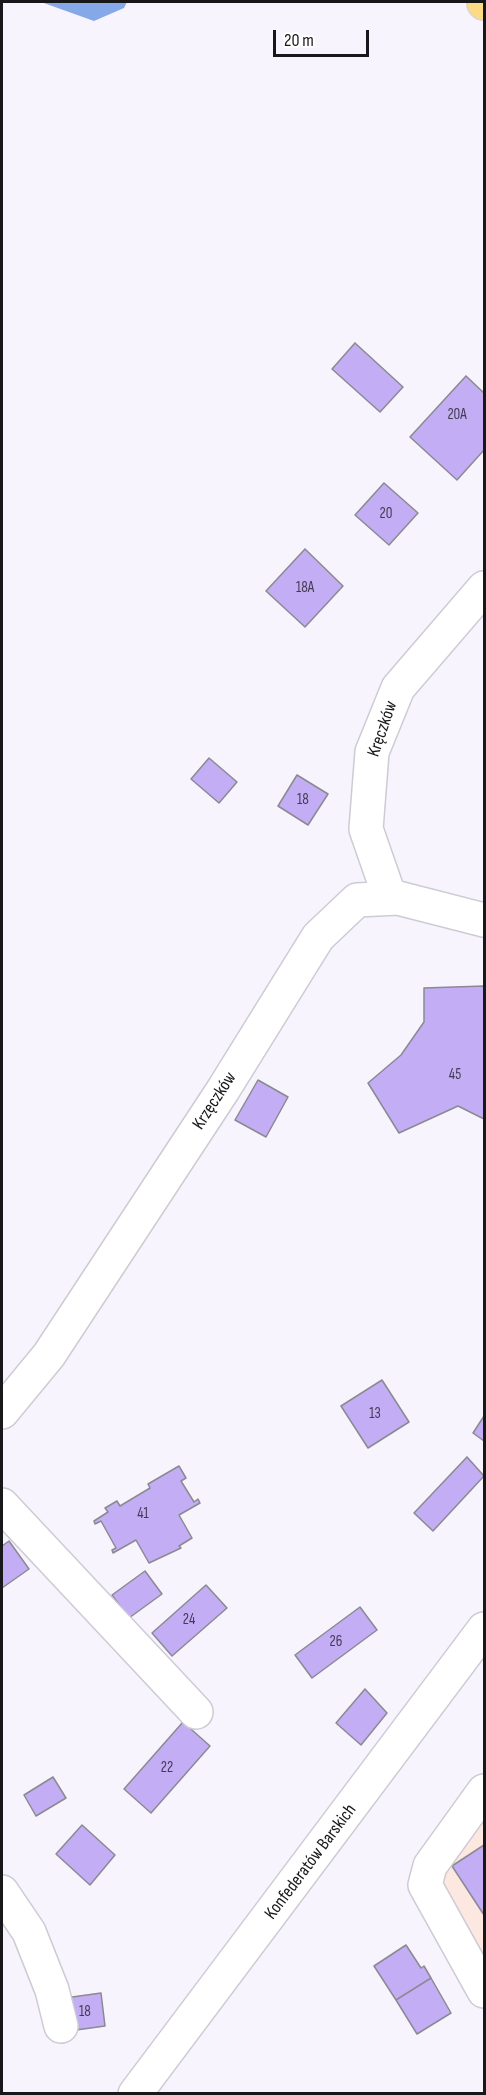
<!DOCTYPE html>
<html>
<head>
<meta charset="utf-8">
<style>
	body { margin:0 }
	#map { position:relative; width:486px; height:2095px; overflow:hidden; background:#f7f4fd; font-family:"Sofia Sans Condensed",sans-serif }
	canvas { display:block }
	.frame { position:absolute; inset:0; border:3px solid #18171a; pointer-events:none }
	.scale { position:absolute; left:273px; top:30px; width:96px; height:27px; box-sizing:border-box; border:3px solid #18171a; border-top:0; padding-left:8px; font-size:18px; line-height:21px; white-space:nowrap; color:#18171a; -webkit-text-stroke:4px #fff; paint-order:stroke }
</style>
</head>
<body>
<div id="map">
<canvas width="486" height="2095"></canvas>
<div class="frame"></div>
<div class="scale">20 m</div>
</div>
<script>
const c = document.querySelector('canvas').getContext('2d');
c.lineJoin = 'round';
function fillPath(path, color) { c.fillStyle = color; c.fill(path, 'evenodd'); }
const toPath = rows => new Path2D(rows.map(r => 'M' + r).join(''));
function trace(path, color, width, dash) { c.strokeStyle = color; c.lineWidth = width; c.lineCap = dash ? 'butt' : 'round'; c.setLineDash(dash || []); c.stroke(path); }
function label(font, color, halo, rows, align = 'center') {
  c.font = font + ' "Sofia Sans Condensed",sans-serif'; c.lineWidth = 4.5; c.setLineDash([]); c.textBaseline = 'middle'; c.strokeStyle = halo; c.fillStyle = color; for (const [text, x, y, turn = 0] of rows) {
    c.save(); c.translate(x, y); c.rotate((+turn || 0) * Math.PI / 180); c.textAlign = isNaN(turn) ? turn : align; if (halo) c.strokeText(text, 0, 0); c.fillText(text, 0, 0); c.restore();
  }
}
fillPath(toPath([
	[484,1803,484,2011,418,1894]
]), '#fce7e1');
fillPath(toPath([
	[41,2,127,2,124,8,94,21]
]), '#85a8e9');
const building = toPath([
	[355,343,403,387,380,412,332,369,355,343],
	[466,376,484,393,484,450,457,480,410,437,466,376],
	[384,483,418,513,389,545,355,515,384,483],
	[305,549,343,586,305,627,266,591,305,549],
	[209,758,237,782,219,803,191,779,209,758],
	[297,775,328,794,308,825,278,806,297,775],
	[484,986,484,1119,458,1106,399,1133,368,1083,401,1055,424,1022,424,988,484,986],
	[258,1080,288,1097,266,1137,235,1120,258,1080],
	[382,1380,409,1422,368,1448,341,1406,382,1380],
	[484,1416,484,1441,473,1433,484,1416],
	[467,1457,484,1476,433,1531,414,1513,467,1457],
	[179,1466,186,1478,181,1481,194,1502,198,1499,200,1503,179,1515,192,1538,179,1546,181,1548,149,1563,136,1540,113,1553,112,1550,116,1548,101,1521,95,1524,94,1521,108,1512,105,1508,117,1501,120,1506,150,1488,148,1484,179,1466],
	[9,1541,29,1569,2,1588,2,1546,9,1541],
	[145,1571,162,1594,129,1618,112,1595,145,1571],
	[206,1585,227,1608,172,1656,152,1633,206,1585],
	[360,1607,377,1630,312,1678,295,1655,360,1607],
	[365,1689,387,1713,361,1745,336,1723,365,1689],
	[183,1722,210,1746,151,1813,124,1789,183,1722],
	[53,1777,66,1798,36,1816,24,1795,53,1777],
	[82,1825,115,1855,90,1885,56,1854,82,1825],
	[484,1845,484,1915,452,1866,484,1845],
	[406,1945,421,1968,424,1966,431,1978,396,2000,374,1966,406,1945],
	[431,1978,451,2013,417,2034,396,2000,431,1978],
	[101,1993,105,2026,69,2031,65,1998,101,1993]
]);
fillPath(building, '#c3adf5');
trace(building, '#8b8991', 1.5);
const minor = toPath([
	[390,898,366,829,372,752,398,688,484,588],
	[2,1412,49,1355,223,1090,318,937,357,900,398,898,484,920],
	[2,1505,196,1712],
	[484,1791,430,1866,425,1885,484,1991],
	[2,1892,29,1932,52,1990,61,2026],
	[135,2094,484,1629]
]);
const major = toPath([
	[484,2,484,3]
]);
trace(minor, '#cdcbd4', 36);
trace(major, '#d5d5d6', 36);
trace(minor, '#fff', 33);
trace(major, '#fddb85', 33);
label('15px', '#433c51', null, [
	["20A",457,415],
	["20",386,514],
	["18A",305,588],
	["18",303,800],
	["45",455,1075],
	["13",375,1414],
	["41",143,1514],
	["24",189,1620],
	["26",336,1642],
	["22",167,1768],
	["18",85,2012]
]);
label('18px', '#18171a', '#fff', [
	["Kręczków",383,729,-71],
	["Krzęczków",215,1101,-57],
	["Konfederatów Barskich",311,1862,-53]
]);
</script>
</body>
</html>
